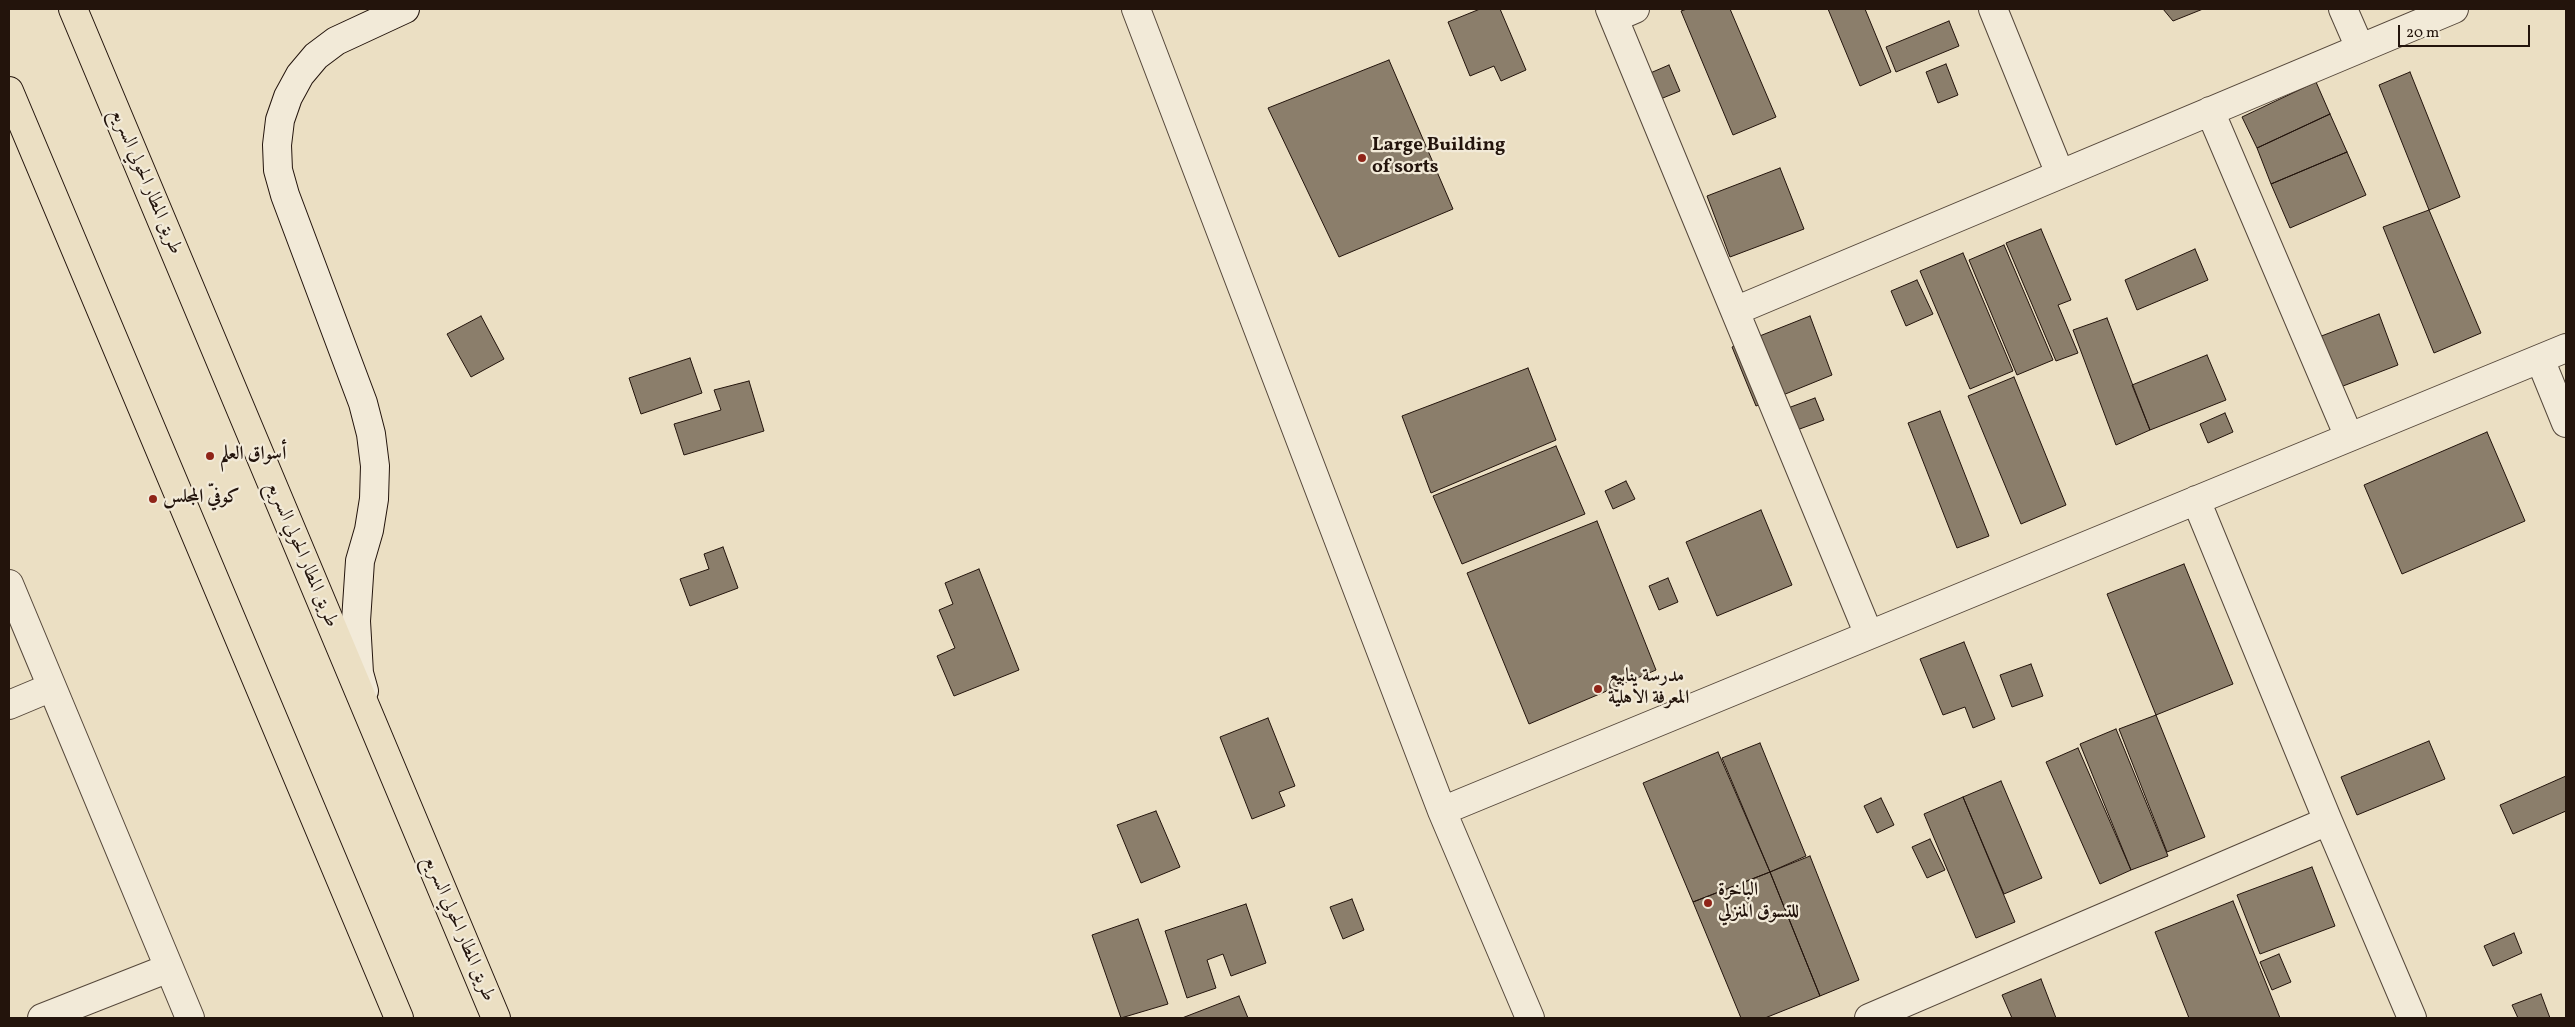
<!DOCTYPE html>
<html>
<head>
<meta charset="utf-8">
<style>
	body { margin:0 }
	#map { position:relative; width:2575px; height:1027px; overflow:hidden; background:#ebdfc3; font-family:Vollkorn,serif }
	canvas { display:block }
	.frame { position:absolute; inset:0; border:10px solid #23140c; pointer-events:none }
	.scale { position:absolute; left:2398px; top:25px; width:132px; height:22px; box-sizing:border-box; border:2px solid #23140c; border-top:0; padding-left:6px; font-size:15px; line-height:18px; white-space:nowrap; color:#23140c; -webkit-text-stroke:4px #f2ead8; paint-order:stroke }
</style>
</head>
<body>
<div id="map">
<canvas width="2575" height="1027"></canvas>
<div class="frame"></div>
<div class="scale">20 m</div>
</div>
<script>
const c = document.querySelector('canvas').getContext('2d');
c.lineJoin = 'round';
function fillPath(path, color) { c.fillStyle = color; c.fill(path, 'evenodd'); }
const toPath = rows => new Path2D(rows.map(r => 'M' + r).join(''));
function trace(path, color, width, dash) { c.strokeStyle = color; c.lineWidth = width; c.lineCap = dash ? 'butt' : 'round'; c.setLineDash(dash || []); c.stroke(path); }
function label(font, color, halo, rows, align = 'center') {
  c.font = font + ' Vollkorn,Amiri,serif'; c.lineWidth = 4.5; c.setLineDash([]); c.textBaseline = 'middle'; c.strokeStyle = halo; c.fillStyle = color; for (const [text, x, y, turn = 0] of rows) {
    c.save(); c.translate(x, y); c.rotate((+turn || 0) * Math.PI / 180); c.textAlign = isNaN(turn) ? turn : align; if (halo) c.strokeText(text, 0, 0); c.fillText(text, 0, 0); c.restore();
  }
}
const building = toPath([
	[1480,9,1500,9,1526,70,1501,81,1494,66,1470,76,1448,22,1480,9],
	[1687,9,1730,9,1776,117,1733,135,1681,11,1687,9],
	[1828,9,1865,9,1891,72,1860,86,1828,9],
	[2163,9,2203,9,2173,21,2163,9],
	[1949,21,1959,46,1896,72,1886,47,1949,21],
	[1389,60,1453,209,1339,257,1268,108,1389,60],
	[1946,64,1958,95,1938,103,1926,72,1946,64],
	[1669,65,1680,91,1658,100,1648,74,1669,65],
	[2410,72,2460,197,2429,210,2379,85,2410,72],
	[2316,82,2330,114,2257,148,2242,117,2316,82],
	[2330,114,2347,152,2271,184,2257,148,2330,114],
	[2347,152,2366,195,2290,228,2271,184,2347,152],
	[1780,168,1804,229,1730,257,1707,196,1780,168],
	[2429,210,2481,333,2434,353,2383,227,2429,210],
	[2041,229,2071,300,2058,305,2078,353,2056,361,2006,243,2041,229],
	[2004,245,2053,360,2017,375,1969,260,2004,245],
	[2195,249,2208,280,2137,310,2125,280,2195,249],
	[1963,253,2013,371,1970,389,1920,271,1963,253],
	[1917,280,1933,314,1906,326,1891,291,1917,280],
	[2379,314,2398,365,2330,391,2311,340,2379,314],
	[481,316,504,359,471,377,447,334,481,316],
	[1810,316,1832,375,1756,406,1732,347,1810,316],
	[2107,318,2150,430,2116,445,2073,330,2107,318],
	[2207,355,2226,400,2150,430,2132,385,2207,355],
	[690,358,702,393,641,414,629,378,690,358],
	[1528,368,1556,440,1431,493,1402,416,1528,368],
	[2014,377,2066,505,2021,524,1968,396,2014,377],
	[749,381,764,431,684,455,674,424,721,410,714,390,749,381],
	[1815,398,1824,420,1797,430,1788,408,1815,398],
	[1940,411,1989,536,1957,548,1908,423,1940,411],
	[2225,413,2233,432,2208,443,2200,424,2225,413],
	[2487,432,2525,521,2402,574,2364,485,2487,432],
	[1556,446,1585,514,1462,564,1433,496,1556,446],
	[1626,481,1635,499,1613,509,1605,491,1626,481],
	[1761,510,1792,585,1717,616,1686,542,1761,510],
	[1597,521,1656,670,1529,724,1467,573,1597,521],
	[723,547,738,588,690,606,680,579,709,569,704,554,723,547],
	[2184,564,2233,684,2156,715,2107,594,2184,564],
	[979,569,1019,670,954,696,937,656,955,648,939,610,953,604,945,583,979,569],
	[1668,578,1678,602,1659,610,1649,586,1668,578],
	[1964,642,1995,719,1973,728,1965,707,1943,715,1920,659,1964,642],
	[2031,664,2043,696,2012,707,2000,675,2031,664],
	[2156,715,2205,837,2167,852,2119,729,2156,715],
	[1268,718,1295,786,1279,792,1285,806,1252,819,1220,737,1268,718],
	[2116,729,2168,856,2131,870,2080,744,2116,729],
	[2429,741,2445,779,2357,815,2341,777,2429,741],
	[1760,743,1806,856,1770,872,1722,758,1760,743],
	[2078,748,2131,870,2100,884,2046,762,2078,748],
	[1718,752,1770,872,1693,902,1643,783,1718,752],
	[2566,776,2566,811,2513,834,2500,805,2566,776],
	[2001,781,2042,878,2004,894,1963,797,2001,781],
	[1963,797,2015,922,1976,938,1924,814,1963,797],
	[1881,798,1894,825,1877,833,1864,806,1881,798],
	[1156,811,1180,867,1141,883,1117,825,1156,811],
	[1930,839,1945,870,1927,878,1912,847,1930,839],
	[1810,856,1859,980,1820,996,1770,872,1810,856],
	[2312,867,2335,926,2260,954,2237,895,2312,867],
	[1770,872,1820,996,1765,1018,1741,1018,1693,902,1770,872],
	[1352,899,1364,930,1343,939,1330,907,1352,899],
	[2233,901,2280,1018,2189,1018,2155,932,2233,901],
	[1246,904,1266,963,1231,976,1223,954,1207,960,1216,988,1187,998,1165,931,1246,904],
	[1138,919,1168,1004,1121,1018,1092,935,1138,919],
	[2514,933,2522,953,2493,966,2484,946,2514,933],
	[2279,954,2291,982,2272,990,2260,962,2279,954],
	[2041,979,2056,1018,2012,1018,2002,995,2041,979],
	[2541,994,2550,1018,2518,1018,2512,1005,2541,994],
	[1239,996,1248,1018,1182,1018,1239,996]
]);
fillPath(building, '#8b7e6b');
trace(building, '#23140c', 1);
const street = toPath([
	[1136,9,1442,811,1530,1018],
	[1610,9,1869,635],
	[1993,9,2060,174],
	[2343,9,2360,48],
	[1614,18,1635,9],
	[2210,111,2349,437],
	[1735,311,2454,9],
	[2540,359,2566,423],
	[2196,500,2328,821,2412,1018],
	[9,584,190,1018],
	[9,705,52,687],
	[1442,811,2566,348],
	[42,1018,169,968],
	[1869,1018,2328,821]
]);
const secondary = toPath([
	[364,691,359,673,356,621,360,561,369,530,374,499,375,466,371,434,363,403,285,195,278,170,277,145,280,120,288,97,300,75,316,56,336,41,405,9]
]);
const highway = toPath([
	[73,9,496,1018],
	[9,91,399,1018]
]);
trace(street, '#55473a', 30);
trace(secondary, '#23140c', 30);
trace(highway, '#23140c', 30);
trace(street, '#f2ead8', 28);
trace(secondary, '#f2ead8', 28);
trace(highway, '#ebdfc3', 28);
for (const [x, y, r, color] of [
	[1362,158,5,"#8f2418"],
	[210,456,5,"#8f2418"],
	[153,499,5,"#8f2418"],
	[1598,689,5,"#8f2418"],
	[1708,903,5,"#8f2418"]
]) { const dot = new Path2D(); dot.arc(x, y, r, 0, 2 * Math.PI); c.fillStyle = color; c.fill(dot); trace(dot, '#f2ead8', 2); }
label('bold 19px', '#23140c', '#f2ead8', [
	["Large Building",1372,147],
	["of sorts",1372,169],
	["أسواق العلم",220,456],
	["كوفيّ المجلس",163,499],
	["مدرسة ينابيع",1608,678],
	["المعرفة الاهلية",1608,700],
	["الباخرة",1718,892],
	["للتسوق المنزلي",1718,914]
], 'left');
label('19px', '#23140c', '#f2ead8', [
	["طريق المطار الحولي السريع",145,182,67],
	["طريق المطار الحولي السريع",301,555,67],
	["طريق المطار الحولي السريع",458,929,67]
]);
</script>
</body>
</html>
